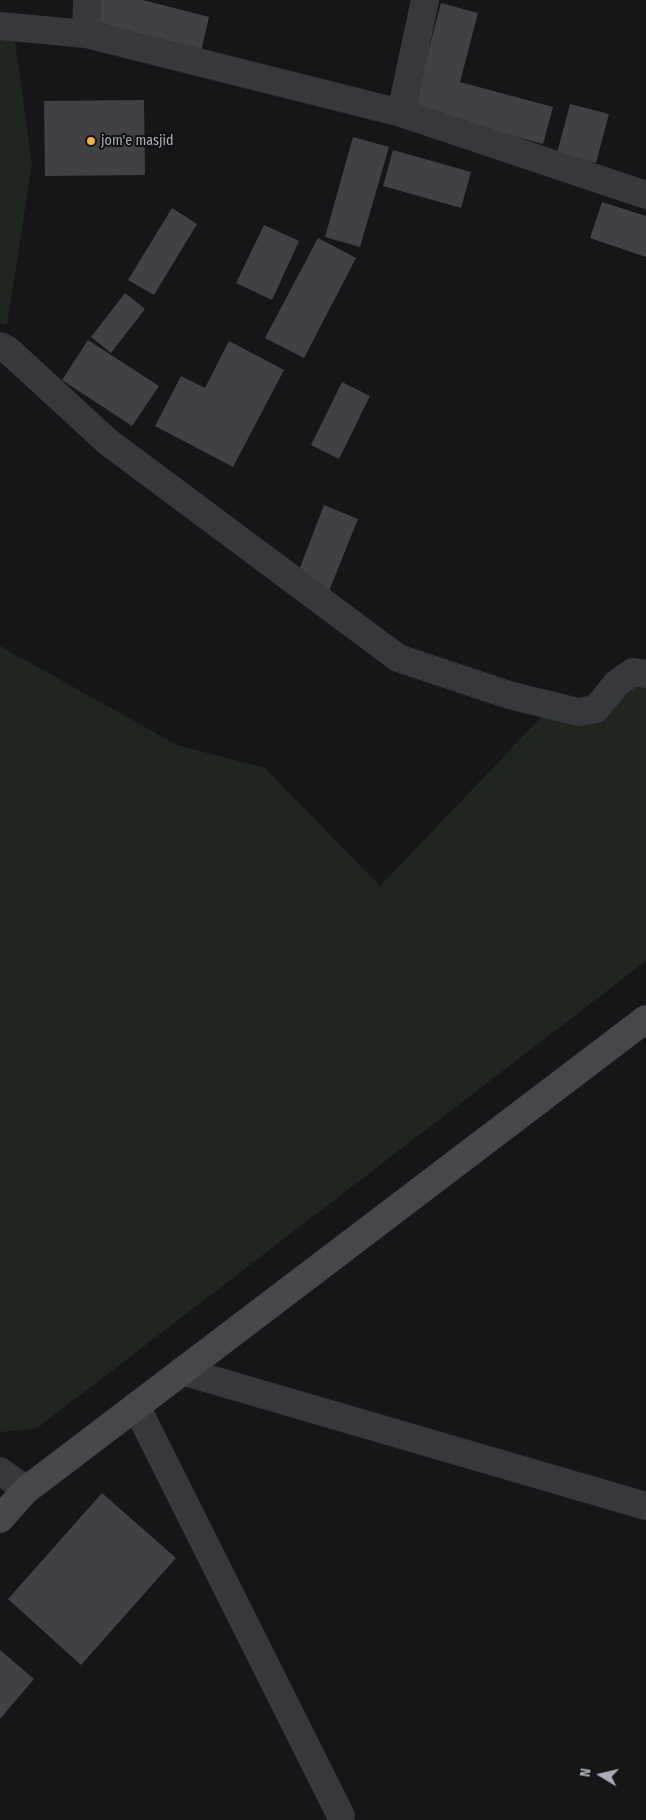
<!DOCTYPE html>
<html>
<head>
<meta charset="utf-8">
<style>
	body { margin:0 }
	#map { position:relative; width:646px; height:1820px; overflow:hidden; background:#161618; font-family:"Fira Sans Condensed",sans-serif }
	canvas { display:block }
	.north { position:absolute; left:576px; top:1750px; width:50px; height:50px; -webkit-text-stroke:4px #111113; paint-order:stroke; rotate:279deg; font-size:14px; font-weight:700; line-height:20px; text-align:center; color:#a8adb8 }
	.north::after { content:''; display:block; margin:auto; width:18px; height:22px; background:#a8adb8; clip-path:polygon(50% 0,100% 100%,50% 72%,0 100%) }
</style>
</head>
<body>
<div id="map">
<canvas width="646" height="1820"></canvas>
<div class="north">N</div>
</div>
<script>
const c = document.querySelector('canvas').getContext('2d');
c.lineJoin = 'round';
function fillPath(path, color) { c.fillStyle = color; c.fill(path, 'evenodd'); }
const toPath = rows => new Path2D(rows.map(r => 'M' + r).join(''));
function trace(path, color, width, dash) { c.strokeStyle = color; c.lineWidth = width; c.lineCap = dash ? 'butt' : 'round'; c.setLineDash(dash || []); c.stroke(path); }
function label(font, color, halo, rows, align = 'center') {
  c.font = font + ' "Fira Sans Condensed",sans-serif'; c.lineWidth = 4; c.setLineDash([]); c.textBaseline = 'middle'; c.strokeStyle = halo; c.fillStyle = color; for (const [text, x, y, turn = 0] of rows) {
    c.save(); c.translate(x, y); c.rotate((+turn || 0) * Math.PI / 180); c.textAlign = isNaN(turn) ? turn : align; if (halo) c.strokeText(text, 0, 0); c.fillText(text, 0, 0); c.restore();
  }
}
fillPath(toPath([
	[0,18,12,19,32,164,7,325,0,323],
	[0,646,177,745,265,768,380,886,549,709,631,680,646,685,646,961,36,1429,0,1432]
]), '#1e261f');
fillPath(toPath([
	[96,0,143,0,209,17,201,52,93,21],
	[441,3,478,13,460,82,553,107,543,144,413,109],
	[144,100,145,175,45,176,44,101],
	[570,104,609,114,596,163,557,153],
	[353,137,389,147,360,247,325,237],
	[393,150,471,172,461,208,383,186],
	[602,202,646,216,646,257,590,238],
	[172,208,197,224,154,295,128,280],
	[264,225,299,241,272,300,236,283],
	[318,238,356,258,304,358,265,338],
	[125,293,145,309,111,353,91,337],
	[88,340,159,386,132,426,62,380],
	[229,341,284,370,233,467,155,426,181,376,205,388],
	[342,382,370,396,339,459,311,445],
	[324,505,358,519,329,591,296,578],
	[102,1493,176,1558,81,1665,8,1599],
	[0,1650,34,1679,0,1719]
]), '#404145');
trace(toPath([
	[0,26,86,34,401,113,646,195],
	[86,34,87,0],
	[401,113,425,0],
	[0,346,8,350,108,442,398,658,509,695,578,712,596,709,617,683,633,672,646,674],
	[182,1371,646,1506],
	[136,1406,341,1816],
	[0,1471,26,1490]
]), '#37383d', 28);
trace(toPath([
	[0,1519,26,1490,646,1019]
]), '#45474d', 28);
for (const [x, y, r, color] of [
	[91,141,5,"#f2b134"]
]) { const dot = new Path2D(); dot.arc(x, y, r, 0, 2 * Math.PI); c.fillStyle = color; c.fill(dot); trace(dot, '#111113', 2); }
label('14px', '#a8adb8', '#111113', [
	["jom'e masjid",101,141]
], 'left');
</script>
</body>
</html>
